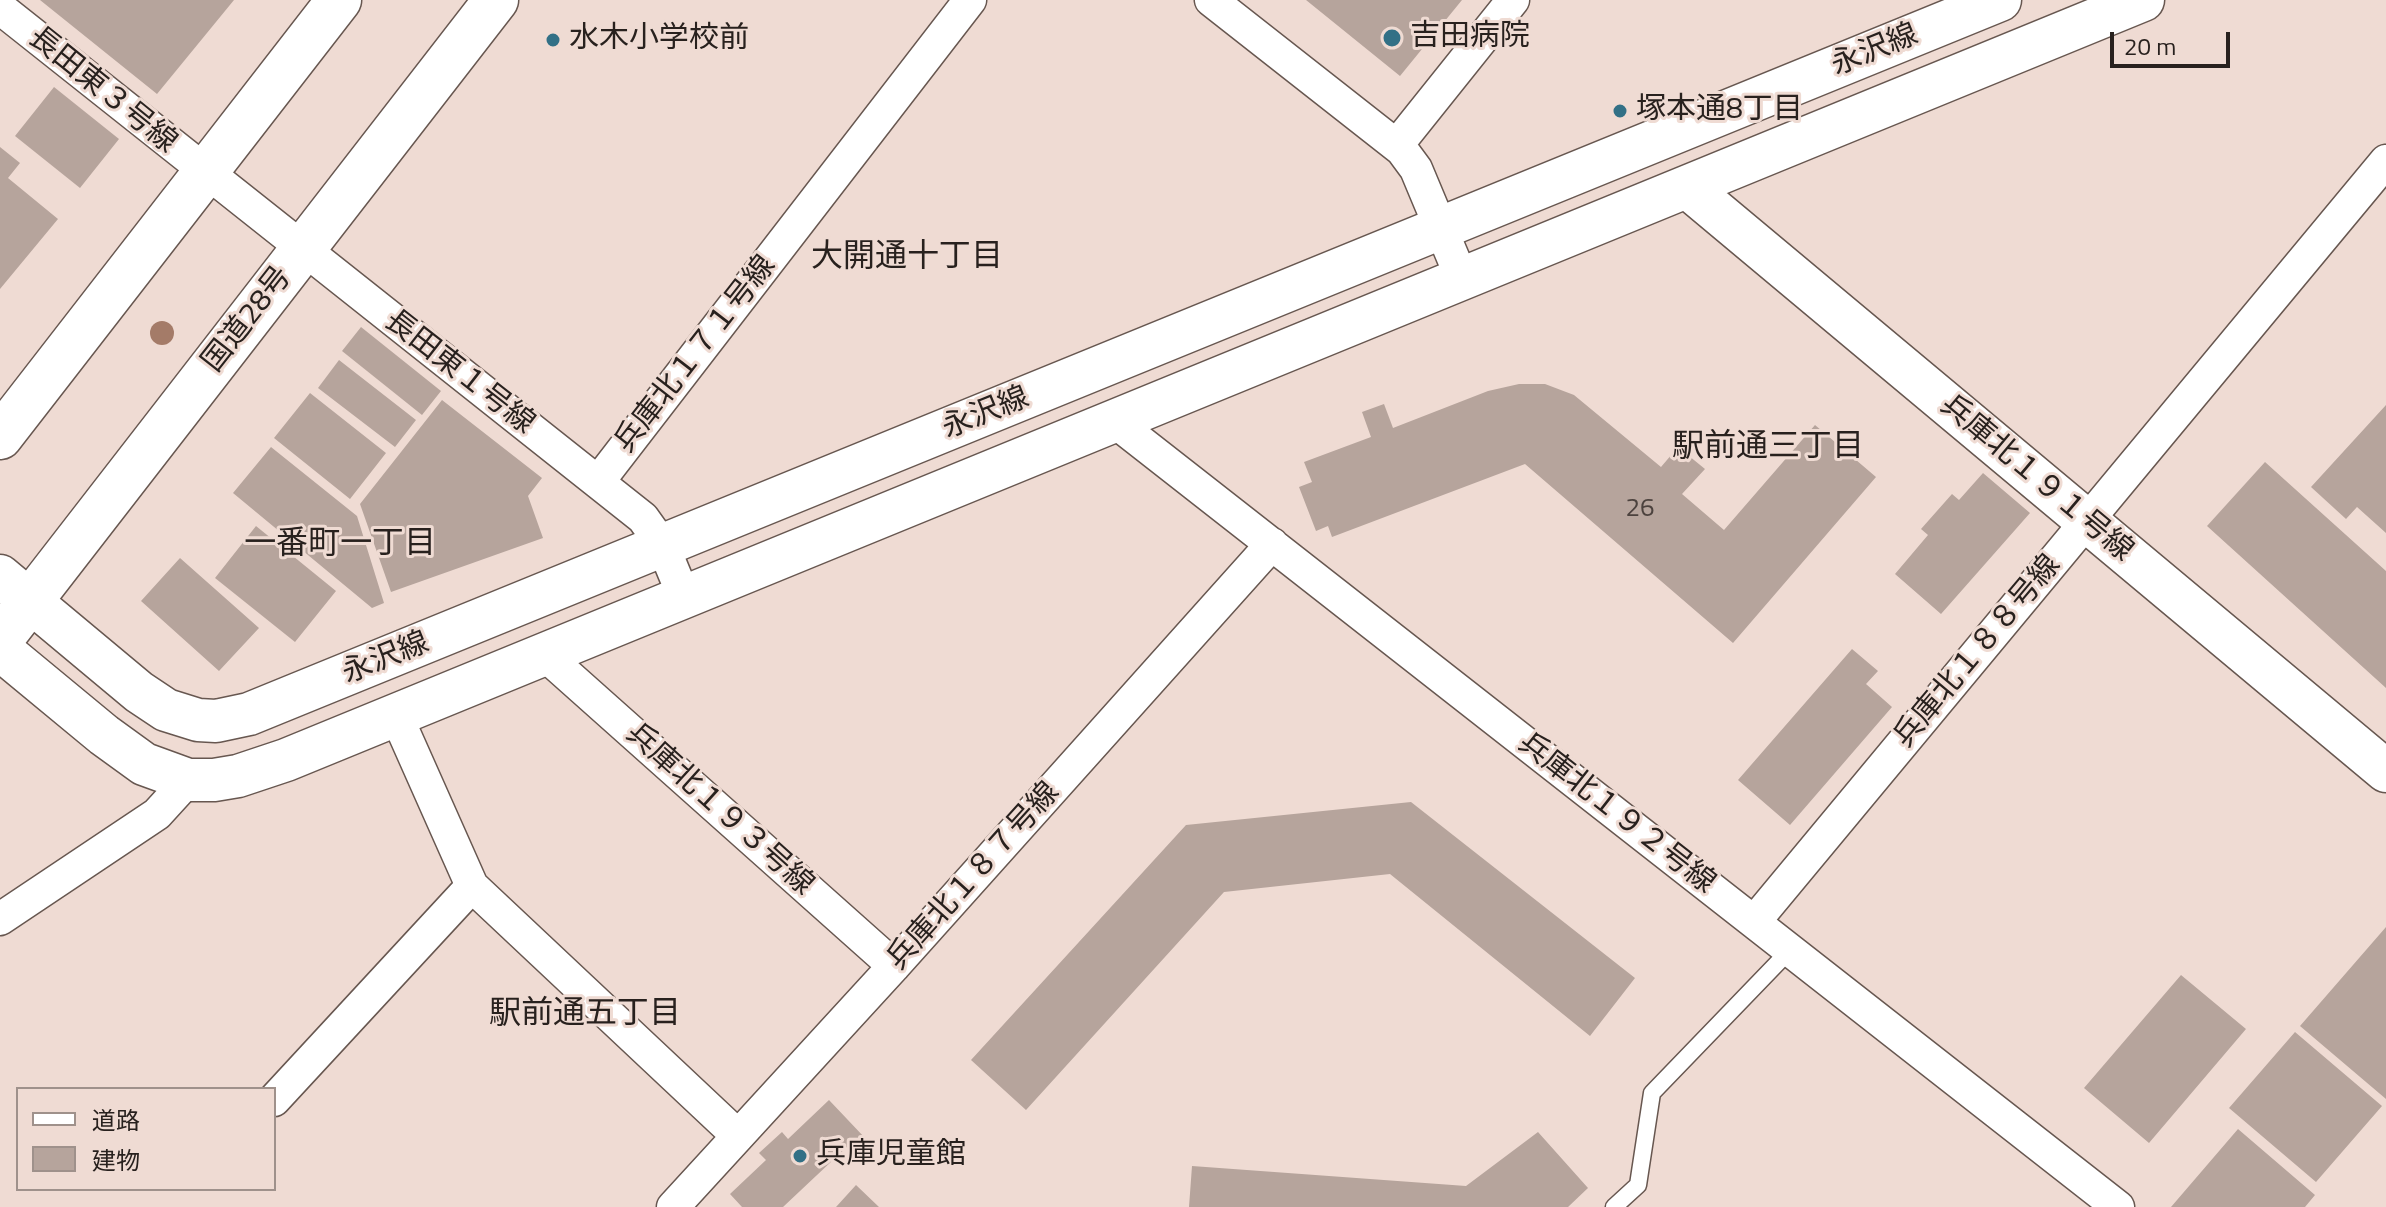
<!DOCTYPE html>
<html>
<head>
<meta charset="utf-8">
<style>
	body { margin:0 }
	#map { position:relative; width:2386px; height:1207px; overflow:hidden; background:#efdbd3; font-family:"Titillium Web","Noto Sans JP",sans-serif }
	canvas { display:block }
	.legend { position:absolute; left:16px; top:1087px; width:260px; height:104px; box-sizing:border-box; background:#efdbd3; border:2px solid #9f918b; margin:0; padding:10px 14px; list-style:none; font-size:24px; color:#28211e }
	.legend li { display:flex; align-items:center; gap:16px; height:40px }
	.legend b { width:40px; border:2px solid #9f918b }
	.scale { position:absolute; left:2110px; top:32px; width:120px; height:36px; box-sizing:border-box; border:4px solid #28211e; border-top:0; padding-left:10px; font-size:24px; line-height:28px; white-space:nowrap; color:#28211e; -webkit-text-stroke:6px #efdbd3; paint-order:stroke }
</style>
</head>
<body>
<div id="map">
<canvas width="2386" height="1207"></canvas>
<ul class="legend">
<li><b style="height:10px;background:#fff"></b>道路</li>
<li><b style="height:22px;background:#b6a49c"></b>建物</li>
</ul>
<div class="scale">20 m</div>
</div>
<script>
const c = document.querySelector('canvas').getContext('2d');
c.lineJoin = 'round';
function fillPath(path, color) { c.fillStyle = color; c.fill(path, 'evenodd'); }
const toPath = rows => new Path2D(rows.map(r => 'M' + r).join(''));
function trace(path, color, width, dash) { c.strokeStyle = color; c.lineWidth = width; c.lineCap = dash ? 'butt' : 'round'; c.setLineDash(dash || []); c.stroke(path); }
function label(font, color, halo, rows, align = 'center') {
  c.font = font + ' "Titillium Web","Noto Sans JP",sans-serif'; c.lineWidth = 6; c.setLineDash([]); c.textBaseline = 'middle'; c.strokeStyle = halo; c.fillStyle = color; for (const [text, x, y, turn = 0] of rows) {
    c.save(); c.translate(x, y); c.rotate((+turn || 0) * Math.PI / 180); c.textAlign = isNaN(turn) ? turn : align; if (halo) c.strokeText(text, 0, 0); c.fillText(text, 0, 0); c.restore();
  }
}
fillPath(toPath([
	[40,0,234,0,157,94],
	[1306,0,1462,0,1400,76],
	[54,87,119,139,80,188,15,136],
	[0,147,20,163,8,178,58,219,0,289],
	[361,327,441,391,422,415,342,351],
	[339,360,416,420,395,447,318,388],
	[1519,384,1545,384,1574,395,1661,467,1678,447,1705,469,1682,494,1724,530,1815,425,1876,477,1733,643,1525,464,1332,537,1328,526,1316,531,1299,487,1312,482,1304,462,1371,437,1362,412,1384,404,1393,428,1488,391],
	[310,393,386,453,350,499,274,438],
	[442,400,542,478,528,496,543,538,391,592,360,504],
	[2386,405,2386,533,2357,507,2346,519,2311,487],
	[271,447,357,516,384,603,372,608,233,493],
	[2265,462,2386,571,2386,688,2207,526],
	[1983,473,2030,513,1941,614,1895,574,1928,535,1921,529,1952,494,1959,500],
	[256,526,336,591,295,642,215,578],
	[180,558,259,628,219,671,141,601],
	[1852,649,1878,671,1866,684,1892,707,1790,825,1738,780],
	[1411,802,1635,978,1590,1036,1390,874,1224,892,1026,1110,971,1060,1186,825],
	[2386,927,2386,1099,2300,1026],
	[2181,975,2246,1029,2149,1143,2084,1088],
	[2295,1032,2382,1106,2316,1182,2229,1108],
	[829,1100,865,1138,854,1149,850,1144,783,1207,742,1207,730,1194,766,1160,759,1153,782,1132,788,1139],
	[2238,1129,2315,1195,2305,1207,2171,1207],
	[1538,1132,1588,1188,1568,1207,1189,1207,1192,1166,1466,1186],
	[856,1185,879,1207,836,1207]
]), '#b6a49c');
const service = toPath([
	[1614,1207,1638,1185,1652,1093,1790,950]
]);
const minor = toPath([
	[1211,0,1402,150,1416,169,1462,279],
	[0,8,643,518,663,546,684,597],
	[1397,145,1513,0],
	[1114,421,2118,1207],
	[598,482,970,0],
	[544,654,894,966],
	[396,715,472,886,738,1136],
	[0,919,157,814,188,780],
	[1754,922,2386,161],
	[274,1100,472,886],
	[673,1207,894,966,1272,544]
]);
const tertiary = toPath([
	[1687,187,2386,771],
	[0,576,139,692,166,710,198,720,216,721,249,714,2000,0],
	[0,649,104,735,144,764,188,780,214,780,238,776,286,760,2143,0]
]);
const trunk = toPath([
	[0,437,339,0],
	[0,640,496,0]
]);
trace(service, '#675750', 19);
trace(minor, '#675750', 35);
trace(tertiary, '#675750', 45);
trace(trunk, '#675750', 47);
trace(service, '#fff', 16);
trace(minor, '#fff', 32);
trace(tertiary, '#fff', 42);
trace(trunk, '#fff', 44);
c.fillStyle = '#a47b68';
for (const [x, y] of [
	[162,333]
]) { c.beginPath(); c.arc(x, y, 12, 0, 2 * Math.PI); c.fill(); }
for (const [x, y, r, color] of [
	[1392,38,10,"#327086"],
	[553,40,8,"#327086"],
	[1620,111,8,"#327086"],
	[800,1156,8,"#327086"]
]) { const dot = new Path2D(); dot.arc(x, y, r, 0, 2 * Math.PI); c.fillStyle = color; c.fill(dot); trace(dot, '#efdbd3', 3); }
label('26px', '#4c423e', null, [
	["26",1640,510]
]);
label('30px', '#28211e', '#efdbd3', [
	["吉田病院",1410,38],
	["水木小学校前",569,40],
	["塚本通8丁目",1636,111],
	["兵庫児童館",816,1156]
], 'left');
label('30px', '#28211e', '#efdbd3', [
	["永沢線",1875,51,-22],
	["長田東３号線",102,91,39],
	["国道28号",248,320,-52],
	["兵庫北１７１号線",696,355,-52],
	["長田東１号線",459,373,38],
	["永沢線",986,414,-22],
	["兵庫北１９１号線",2036,479,40],
	["兵庫北１８８号線",1978,652,-50],
	["永沢線",386,659,-22],
	["兵庫北１９３号線",719,810,42],
	["兵庫北１９２号線",1616,814,38],
	["兵庫北１８７号線",974,877,-48]
]);
label('32px', '#28211e', '#efdbd3', [
	["大開通十丁目",907,258],
	["駅前通三丁目",1768,448],
	["一番町一丁目",340,545],
	["駅前通五丁目",585,1015]
]);
</script>
</body>
</html>
